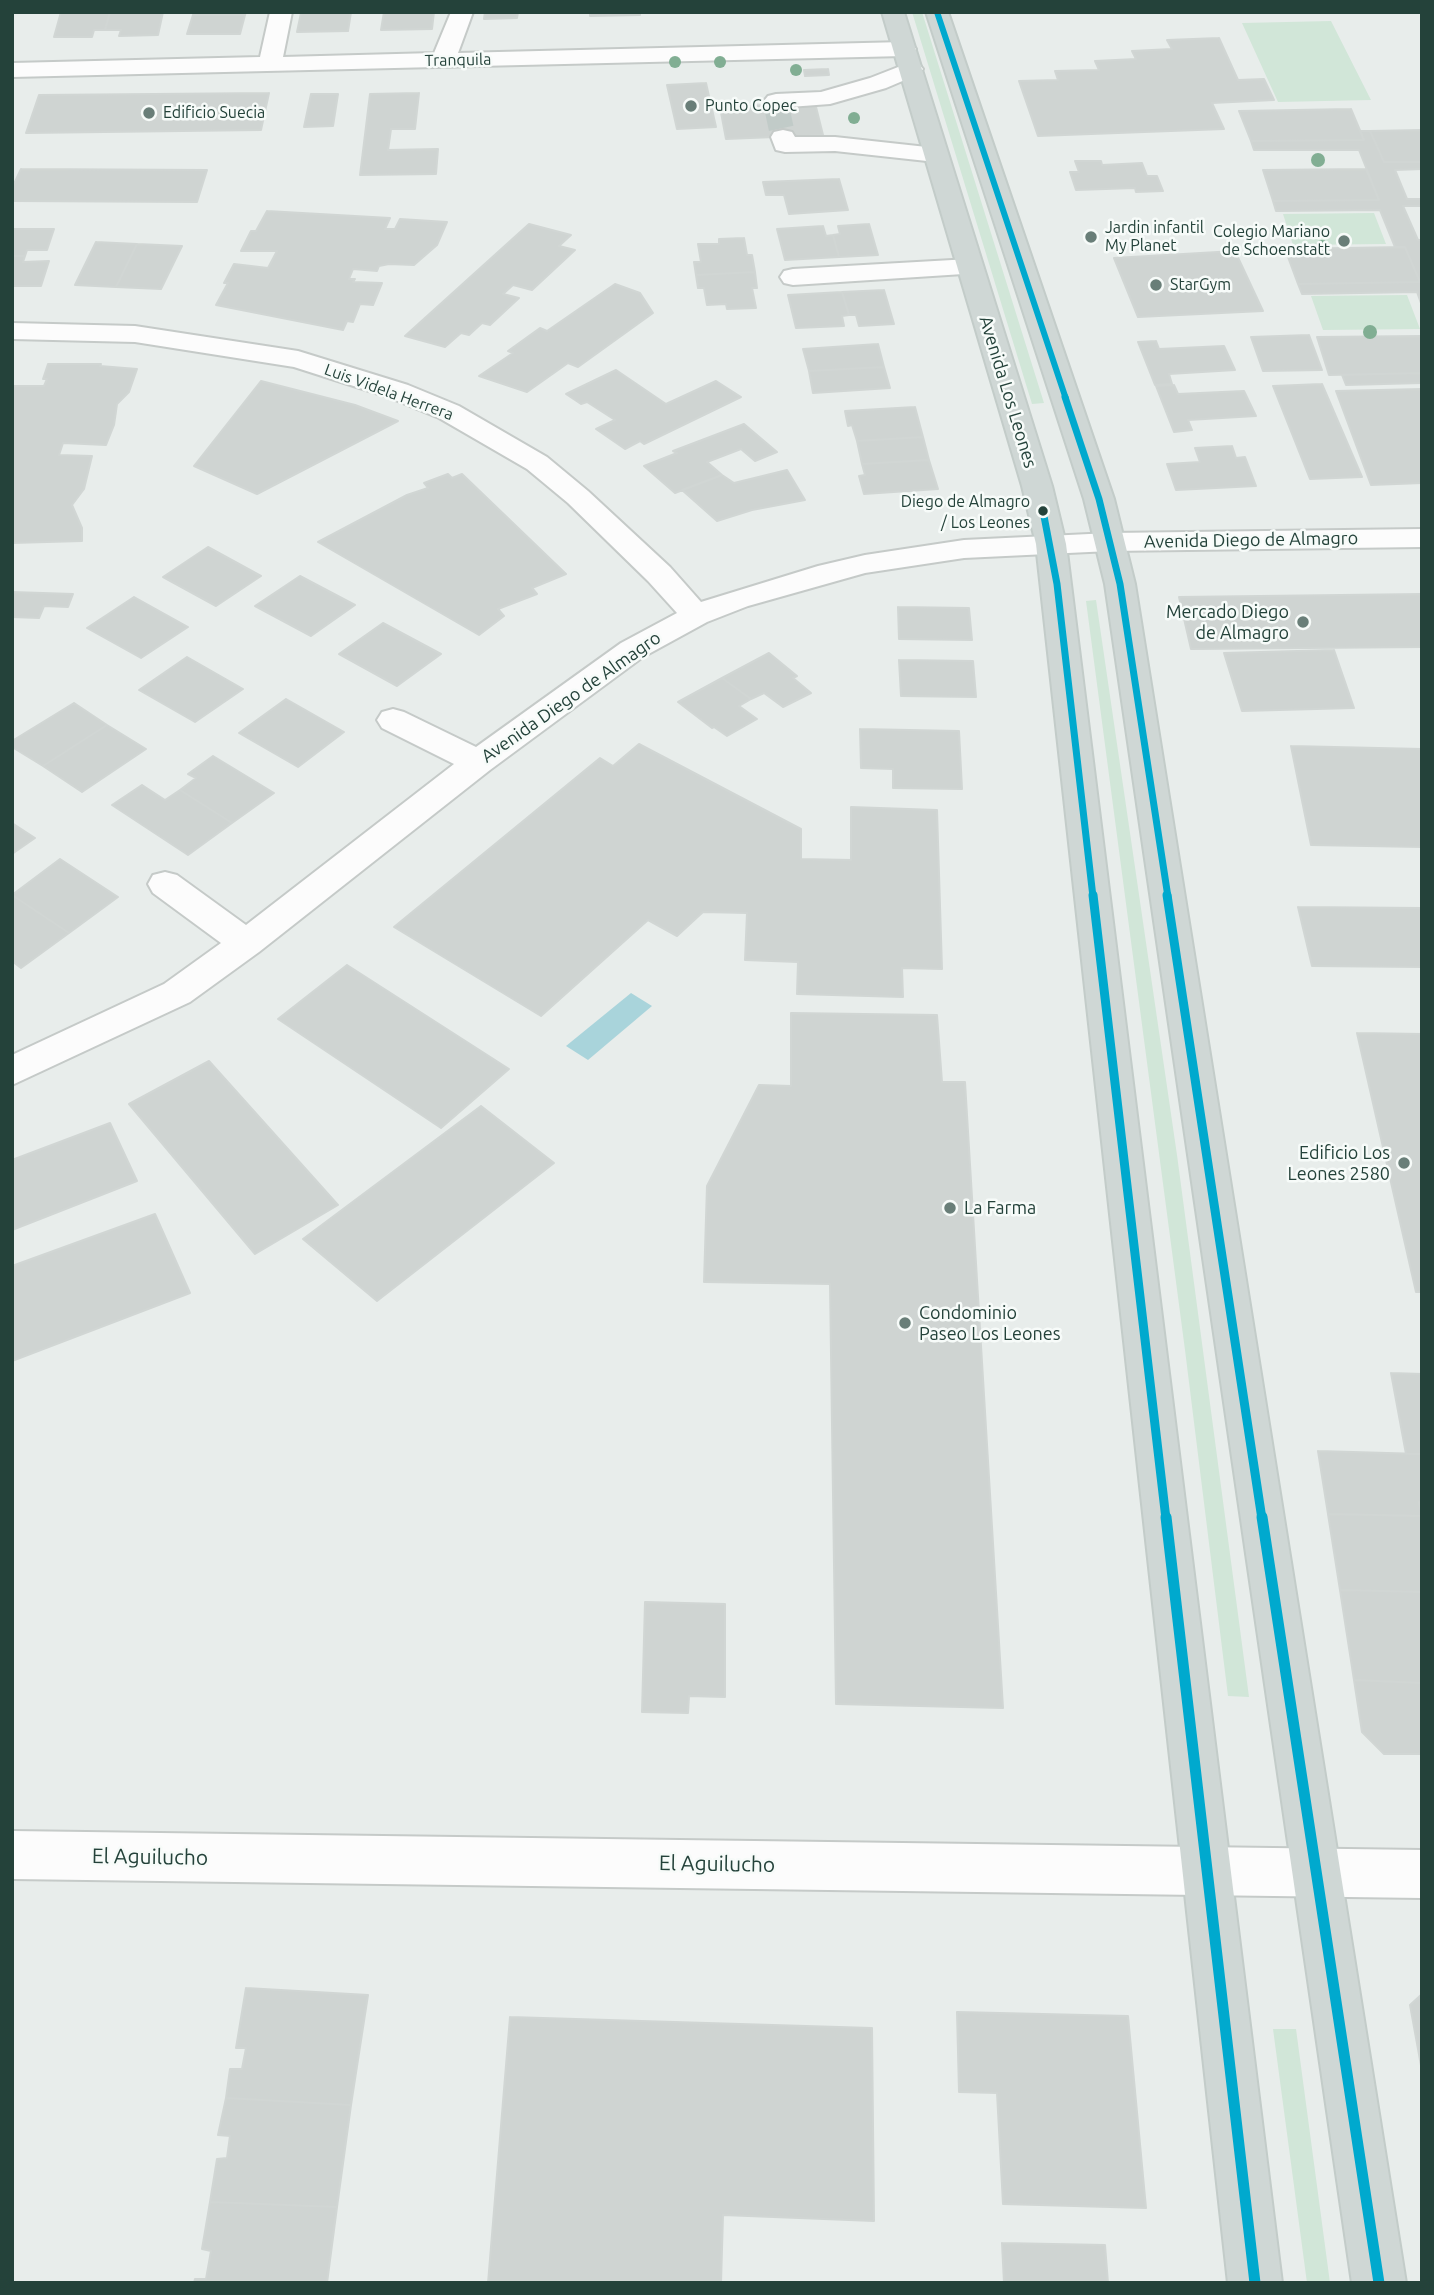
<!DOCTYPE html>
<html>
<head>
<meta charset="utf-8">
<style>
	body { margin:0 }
	#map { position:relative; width:1434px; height:2295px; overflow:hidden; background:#e8edeb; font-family:Ubuntu,sans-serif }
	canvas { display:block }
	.frame { position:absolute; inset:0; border:14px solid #24423a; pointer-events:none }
</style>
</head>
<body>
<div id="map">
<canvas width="1434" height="2295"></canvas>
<div class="frame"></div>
</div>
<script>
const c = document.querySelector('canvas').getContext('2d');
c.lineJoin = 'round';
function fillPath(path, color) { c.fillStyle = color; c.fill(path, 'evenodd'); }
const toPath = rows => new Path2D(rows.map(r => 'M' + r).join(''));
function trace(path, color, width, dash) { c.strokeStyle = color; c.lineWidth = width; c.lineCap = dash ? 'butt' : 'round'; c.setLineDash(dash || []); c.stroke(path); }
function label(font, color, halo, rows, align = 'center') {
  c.font = font + ' Ubuntu,sans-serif'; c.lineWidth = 5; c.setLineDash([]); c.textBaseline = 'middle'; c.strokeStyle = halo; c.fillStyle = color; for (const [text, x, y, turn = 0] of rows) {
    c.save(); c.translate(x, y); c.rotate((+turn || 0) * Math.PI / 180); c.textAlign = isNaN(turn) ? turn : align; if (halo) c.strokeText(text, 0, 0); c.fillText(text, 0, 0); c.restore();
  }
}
fillPath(toPath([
	[912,12,922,12,1044,403,1032,404],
	[1331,21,1371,100,1278,102,1242,23],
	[1374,213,1386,244,1293,245,1283,214],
	[1407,295,1420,329,1323,330,1311,296],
	[1096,600,1177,1155,1249,1697,1228,1696,1185,1350,1086,601],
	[1273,2029,1296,2029,1330,2283,1307,2283]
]), '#d1e6d8');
fillPath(toPath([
	[631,993,652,1006,588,1060,566,1046]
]), '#a9d4db');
const building = toPath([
	[61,12,110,12,105,30,94,30,92,37,54,37,61,12],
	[110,12,163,12,158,35,119,36,121,30,105,30,110,12],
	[194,12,246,12,245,15,193,15,194,12],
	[336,12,351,12,348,31,297,32,301,13,336,12],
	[384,12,434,12,432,29,381,30,384,12],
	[485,12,518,12,517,18,484,19,485,12],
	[590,12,640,12,640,15,590,16,590,12],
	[193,15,245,15,240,34,187,34,193,15],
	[1219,38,1238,80,1264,79,1274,100,1212,103,1224,129,1038,136,1019,81,1058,80,1055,71,1099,70,1095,61,1136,59,1132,51,1172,49,1167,40,1219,38],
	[828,69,829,75,805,76,804,70,828,69],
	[706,83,716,127,677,129,667,85,706,83],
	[269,93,261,130,26,133,39,95,269,93],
	[419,93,415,129,391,129,388,150,438,149,436,174,360,175,370,94,419,93],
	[311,94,338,94,333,126,304,127,311,94],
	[815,103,823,135,726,139,720,107,815,103],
	[1351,109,1364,140,1251,141,1239,111,1351,109],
	[1422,130,1422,162,1384,162,1370,131,1422,130],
	[1360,131,1370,131,1384,162,1422,162,1422,169,1395,170,1407,199,1422,199,1422,306,1417,292,1302,294,1298,284,1420,282,1405,247,1395,247,1380,210,1276,211,1273,201,1379,200,1359,150,1254,150,1251,141,1364,140,1360,131],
	[1075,161,1101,161,1102,165,1142,163,1147,176,1157,176,1163,191,1136,192,1135,188,1076,190,1070,172,1079,172,1075,161],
	[21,169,207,170,197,202,12,201,12,188,21,169],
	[1366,169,1379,200,1273,201,1263,170,1366,169],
	[839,179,848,210,789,214,784,195,766,195,763,182,839,179],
	[1403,206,1422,206,1422,240,1418,240,1403,206],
	[267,211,390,218,385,229,395,229,400,219,447,222,437,245,414,265,389,264,379,266,377,271,353,269,349,279,355,279,353,282,382,283,373,305,360,304,353,322,347,321,343,330,216,305,228,283,224,283,234,264,268,268,277,251,241,251,251,231,256,231,267,211],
	[529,224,571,235,559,246,575,250,532,290,513,285,503,294,519,298,490,325,482,323,469,335,461,333,445,347,405,336,529,224],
	[869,224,878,255,839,257,833,235,840,234,838,226,869,224],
	[823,226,826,236,833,235,839,257,785,260,777,229,823,226],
	[12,229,54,229,47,250,27,250,25,256,12,256,12,229],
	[744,238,747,255,752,255,755,272,696,275,694,262,701,262,698,244,719,244,719,239,744,238],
	[96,242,137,244,116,287,75,285,96,242],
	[137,244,182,246,161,289,116,287,137,244],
	[1405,247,1420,282,1298,284,1285,249,1405,247],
	[1235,251,1263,311,1138,317,1114,258,1235,251],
	[12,256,25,256,23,262,49,261,41,286,12,286,12,256],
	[755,272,757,288,752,288,756,308,727,309,726,304,707,305,704,288,698,288,696,275,755,272],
	[615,284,640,293,653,313,578,367,568,363,527,392,479,376,513,353,508,351,540,328,547,331,615,284],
	[884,290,894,324,859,326,856,315,849,315,842,292,884,290],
	[842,292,849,315,842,316,844,326,796,328,788,295,842,292],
	[1309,335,1322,370,1263,371,1251,337,1309,335],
	[1422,336,1422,373,1329,375,1317,337,1422,336],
	[1156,341,1159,349,1224,346,1235,370,1169,374,1172,384,1155,385,1138,342,1156,341],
	[878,344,884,367,809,371,803,349,878,344],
	[48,364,101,364,100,366,137,369,129,392,117,404,114,425,106,445,63,443,59,455,92,456,84,489,72,505,82,528,82,541,12,543,12,386,44,386,47,379,43,379,48,364],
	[884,367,890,388,813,393,809,371,884,367],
	[616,370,666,404,716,381,741,397,644,444,640,441,625,449,596,429,615,420,587,402,581,404,566,394,616,370],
	[1422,373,1422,383,1346,385,1342,375,1422,373],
	[261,381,355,405,398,421,257,494,194,466,261,381],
	[1322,384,1362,477,1310,479,1273,386,1322,384],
	[1174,385,1178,394,1244,391,1256,416,1188,420,1192,430,1174,432,1156,386,1174,385],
	[1422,389,1422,483,1371,485,1336,391,1422,389],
	[915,407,923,437,857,441,852,425,848,426,845,411,915,407],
	[744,424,777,452,755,461,741,449,707,462,722,475,675,493,644,466,677,453,673,451,744,424],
	[923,437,929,460,862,464,857,441,923,437],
	[1232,446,1236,458,1245,457,1256,486,1176,490,1167,464,1200,462,1195,448,1232,446],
	[929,460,938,489,864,494,859,476,865,475,862,464,929,460],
	[787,470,805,500,752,510,717,521,682,490,722,475,734,483,787,470],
	[448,474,452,478,462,474,566,574,532,588,537,594,498,609,504,616,479,635,318,542,407,495,428,488,424,483,448,474],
	[208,547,261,576,216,606,163,577,208,547],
	[300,576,355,605,311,636,255,606,300,576],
	[12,592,73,594,68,607,44,606,39,618,12,617,12,592],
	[1422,594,1422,647,1191,649,1179,597,1422,594],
	[134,597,188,627,141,658,87,628,134,597],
	[898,607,969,608,972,640,899,639,898,607],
	[383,623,441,654,397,686,339,654,383,623],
	[1334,650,1354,708,1242,711,1224,653,1334,650],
	[769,653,797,676,793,678,811,693,783,707,764,693,751,699,722,678,769,653],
	[187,657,243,689,195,722,139,690,187,657],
	[899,660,973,661,976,697,901,696,899,660],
	[722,678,751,699,739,706,757,719,727,736,714,727,712,728,678,702,722,678],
	[286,699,344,732,298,767,239,733,286,699],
	[74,703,107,725,43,766,12,747,12,741,74,703],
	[107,725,146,749,82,792,43,766,107,725],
	[860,729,959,731,962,789,893,788,893,769,861,768,860,729],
	[639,744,801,829,801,859,851,860,851,807,937,810,942,969,902,968,903,997,797,994,798,962,745,960,747,913,703,912,677,936,648,920,541,1016,394,927,600,758,613,766,639,744],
	[1291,746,1422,749,1422,847,1311,845,1291,746],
	[213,756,274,793,232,823,180,790,196,778,188,774,213,756],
	[142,785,165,800,180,790,232,823,188,855,112,805,142,785],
	[12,823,35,838,12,854,12,823],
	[60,859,118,897,69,933,12,895,60,859],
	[12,895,69,933,21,968,12,961,12,895],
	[1298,907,1422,908,1422,967,1312,966,1298,907],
	[347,965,509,1069,441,1128,278,1019,347,965],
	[791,1013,937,1015,942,1082,965,1082,1003,1708,836,1704,830,1284,704,1282,707,1186,759,1085,791,1086,791,1013],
	[1357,1033,1422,1034,1422,1292,1416,1292,1357,1033],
	[209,1061,338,1205,255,1254,129,1104,209,1061],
	[481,1106,554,1163,377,1301,303,1239,481,1106],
	[110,1123,137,1181,12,1230,12,1160,110,1123],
	[155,1214,190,1293,12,1361,12,1266,155,1214],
	[1391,1373,1422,1374,1422,1454,1406,1454,1391,1373],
	[1318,1451,1422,1454,1422,1503,1419,1502,1422,1516,1328,1514,1318,1451],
	[1328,1514,1422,1516,1422,1592,1340,1590,1328,1514],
	[1340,1590,1422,1592,1422,1683,1354,1680,1340,1590],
	[645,1602,725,1604,725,1697,689,1696,688,1713,642,1712,645,1602],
	[1354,1680,1422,1683,1422,1754,1384,1754,1362,1732,1354,1680],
	[246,1988,368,1995,351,2105,226,2098,230,2069,242,2069,246,2048,236,2048,246,1988],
	[1422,1994,1422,2071,1410,2005,1422,1994],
	[957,2012,1128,2016,1146,2208,1003,2204,997,2093,959,2092,957,2012],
	[510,2017,872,2028,874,2221,723,2215,721,2283,488,2283,510,2017],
	[226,2098,351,2105,337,2207,210,2202,217,2159,227,2158,230,2136,218,2135,226,2098],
	[210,2202,337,2207,327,2283,194,2283,195,2279,206,2279,211,2251,202,2249,210,2202],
	[1002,2243,1105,2245,1108,2283,1004,2283,1002,2243]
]);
fillPath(building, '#cfd4d2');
trace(building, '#d1d6d4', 2);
trace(toPath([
	[776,104,783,137]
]), '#c1cbc8', 25, [25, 12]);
const minor = toPath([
	[270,12,292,12,283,57,434,53,451,12,473,12,458,53,904,42,912,44,916,49,912,54,904,56,12,77,12,63,260,57,270,12],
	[911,62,919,64,923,69,919,74,886,88,830,104,776,108,768,106,764,101,768,96,776,94,821,92,870,78,911,62],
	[783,130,792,132,795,137,835,137,936,148,945,150,948,155,945,160,936,162,835,151,785,152,776,150,771,137,774,132,783,130],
	[970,259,979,261,983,267,979,273,793,285,784,283,780,277,784,271,793,269,970,259],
	[12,323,135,326,298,351,408,385,459,406,547,457,588,491,670,567,701,602,818,566,865,555,964,540,1110,533,1422,529,1422,547,1110,551,964,558,865,573,748,606,707,622,643,657,490,770,259,952,190,1002,12,1085,12,1055,164,984,221,943,153,893,148,884,153,875,165,872,177,875,246,925,454,764,382,728,377,720,382,712,393,709,404,712,476,747,621,643,677,613,648,581,568,503,527,469,439,418,388,397,294,367,135,342,12,339,12,323],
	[12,1831,1422,1850,1422,1898,12,1879,12,1831]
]);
const major = toPath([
	[882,12,904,12,1052,486,1066,544,1282,2283,1228,2283,1036,544,1022,486,882,12],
	[926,12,948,12,1114,499,1135,584,1406,2283,1352,2283,1105,584,1084,499,926,12]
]);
trace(minor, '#c5cac8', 4);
trace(major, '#c3ccc9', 4);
fillPath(minor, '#fcfcfc');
fillPath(major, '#cfd7d5');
trace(toPath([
	[937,12,1066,399]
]), '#00a9ce', 6);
trace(toPath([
	[1065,397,1099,499,1120,584,1168,897],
	[1043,511,1057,584,1093,897]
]), '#00a9ce', 7);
trace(toPath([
	[1093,895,1166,1519],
	[1167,895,1262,1519]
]), '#00a9ce', 9);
trace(toPath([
	[1166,1517,1255,2283],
	[1262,1517,1379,2283]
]), '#00a9ce', 11);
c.fillStyle = '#81ae93';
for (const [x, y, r] of [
	[675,62,6],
	[720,62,6],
	[796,70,6],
	[854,118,6],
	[1318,160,7],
	[1322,247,7],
	[1370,332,7]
]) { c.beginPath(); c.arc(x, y, r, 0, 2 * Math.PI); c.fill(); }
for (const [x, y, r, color] of [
	[691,106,7,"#697e78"],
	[149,113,7,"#697e78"],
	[1091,237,7,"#697e78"],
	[1344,241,7,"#697e78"],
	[1156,285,7,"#697e78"],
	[1043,511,6,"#24423a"],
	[1303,622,7,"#697e78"],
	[1404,1163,7,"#697e78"],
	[950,1208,7,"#697e78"],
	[905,1323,7,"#697e78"]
]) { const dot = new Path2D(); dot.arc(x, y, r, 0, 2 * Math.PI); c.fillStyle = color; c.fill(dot); trace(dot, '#f7fbf9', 2.5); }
label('16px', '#24423a', '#f7fbf9', [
	["Tranquila",458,60,-1],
	["Luis Videla Herrera",389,392,20]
]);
label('16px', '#24423a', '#f7fbf9', [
	["Punto Copec",705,106],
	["Edificio Suecia",163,113],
	["Jardin infantil",1105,228],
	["My Planet",1105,246],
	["Colegio Mariano",1330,232,"right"],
	["de Schoenstatt",1330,250,"right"],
	["StarGym",1170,285]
], 'left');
label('16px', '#24423a', '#f7fbf9', [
	["Diego de Almagro",1030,502],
	["/ Los Leones",1030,523]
], 'right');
label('18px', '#24423a', '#f7fbf9', [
	["Avenida Los Leones",1008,392,73],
	["Avenida Diego de Almagro",1251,540,-1],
	["Avenida Diego de Almagro",571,697,-35]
]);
label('18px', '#24423a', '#f7fbf9', [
	["Mercado Diego",1289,612],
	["de Almagro",1289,633],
	["Edificio Los",1390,1153],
	["Leones 2580",1390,1174],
	["La Farma",964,1208,"left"],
	["Condominio",919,1313,"left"],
	["Paseo Los Leones",919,1334,"left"]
], 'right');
label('21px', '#24423a', '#f7fbf9', [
	["El Aguilucho",150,1857,1],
	["El Aguilucho",717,1864,1]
]);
</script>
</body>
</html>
